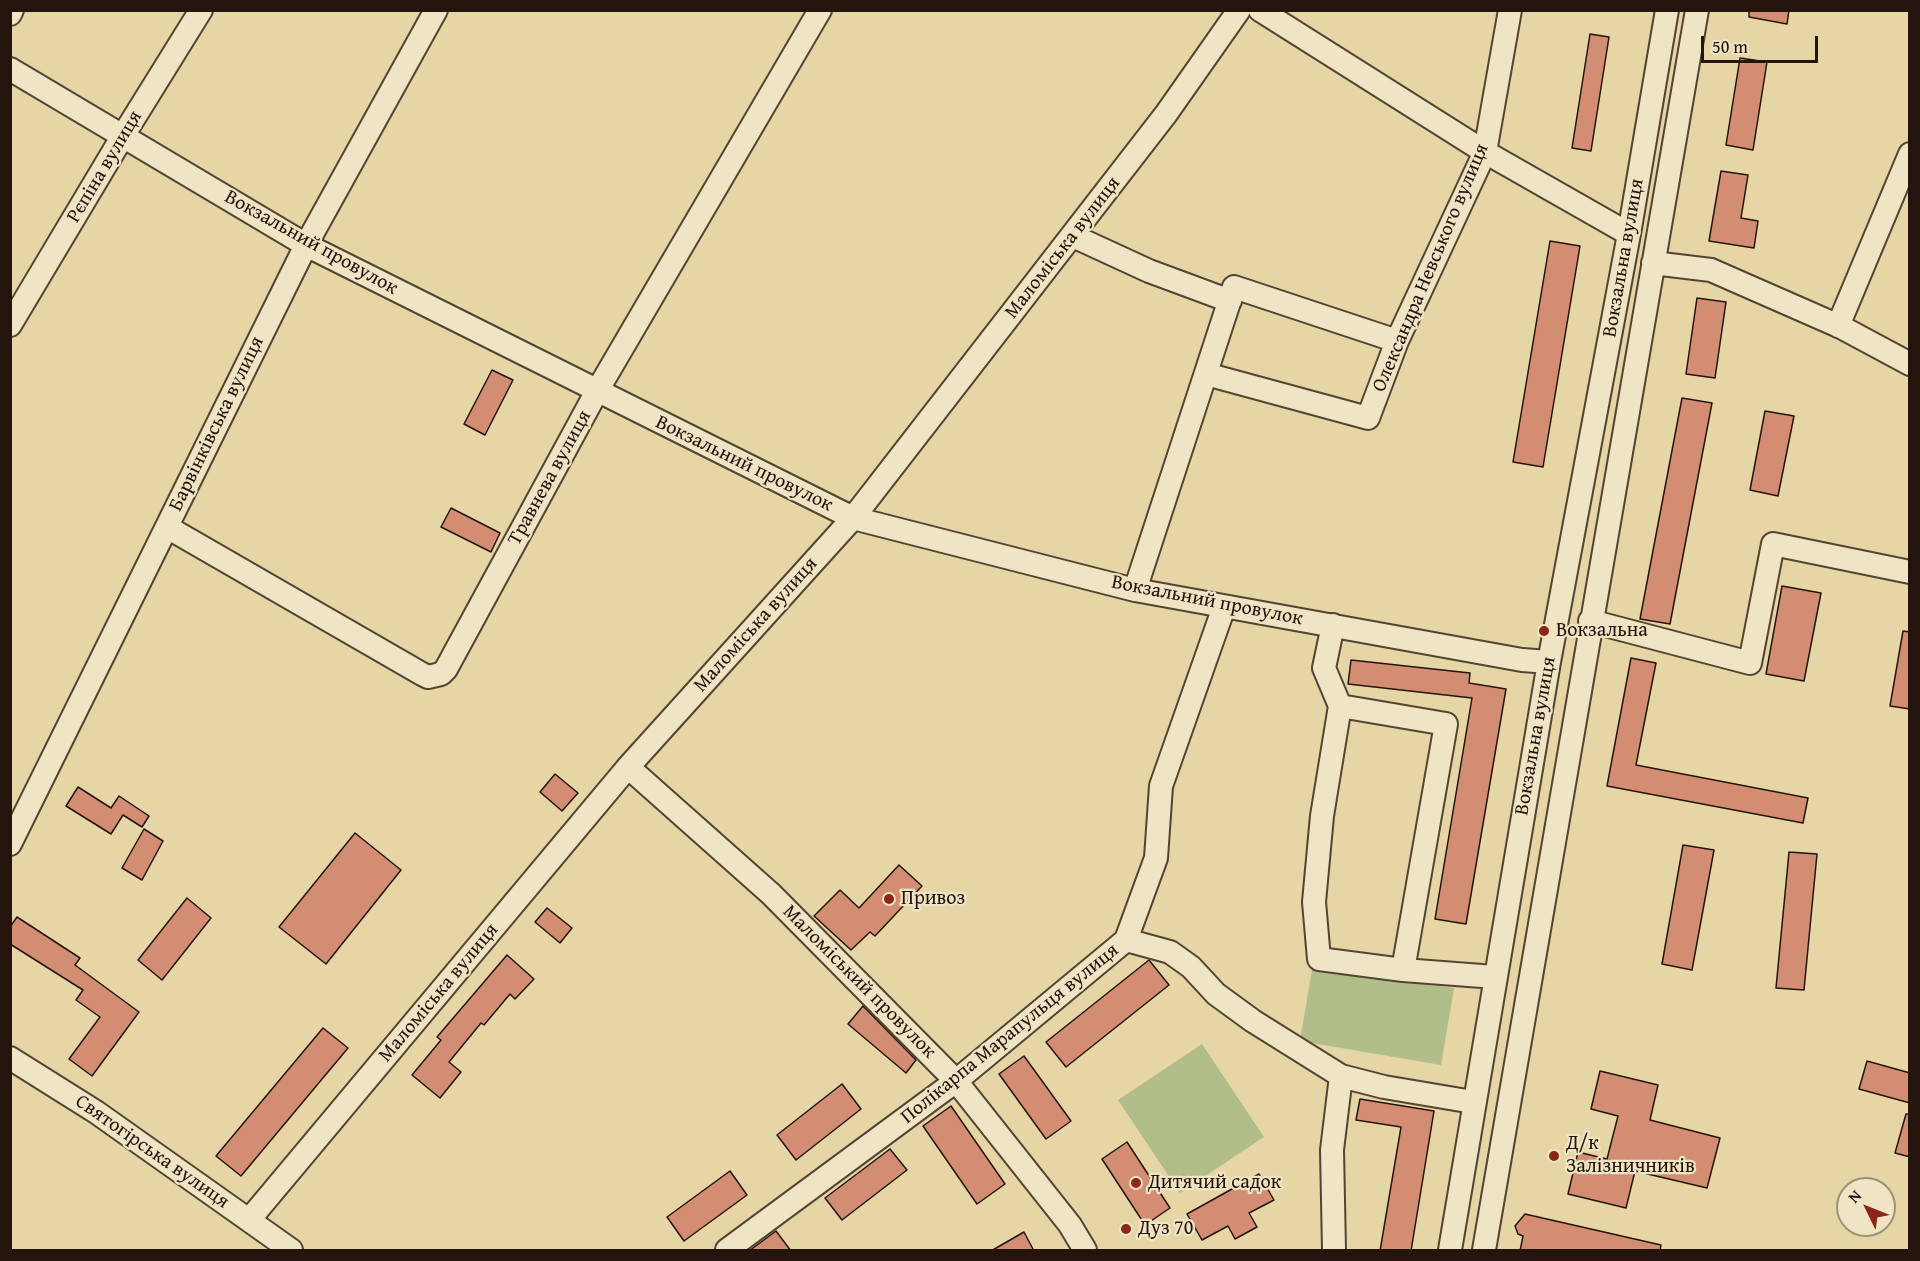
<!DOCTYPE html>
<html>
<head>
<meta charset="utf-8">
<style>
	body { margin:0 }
	#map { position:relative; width:1920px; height:1261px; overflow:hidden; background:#e6d5a5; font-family:"Gentium Book Plus",serif }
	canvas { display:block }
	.frame { position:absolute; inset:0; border:12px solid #25140d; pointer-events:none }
	.north { position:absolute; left:1836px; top:1177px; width:60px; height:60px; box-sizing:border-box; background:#efe4c4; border:2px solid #9e917b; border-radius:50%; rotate:313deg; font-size:16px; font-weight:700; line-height:24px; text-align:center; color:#25140d }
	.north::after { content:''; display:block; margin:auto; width:21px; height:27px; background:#8f2418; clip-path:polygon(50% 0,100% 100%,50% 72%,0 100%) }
	.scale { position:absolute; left:1701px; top:36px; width:117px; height:27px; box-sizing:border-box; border:3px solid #25140d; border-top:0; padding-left:8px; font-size:18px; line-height:21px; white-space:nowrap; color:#25140d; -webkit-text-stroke:4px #efe4c4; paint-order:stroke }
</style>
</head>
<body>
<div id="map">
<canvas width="1920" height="1261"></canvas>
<div class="frame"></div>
<div class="north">N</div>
<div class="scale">50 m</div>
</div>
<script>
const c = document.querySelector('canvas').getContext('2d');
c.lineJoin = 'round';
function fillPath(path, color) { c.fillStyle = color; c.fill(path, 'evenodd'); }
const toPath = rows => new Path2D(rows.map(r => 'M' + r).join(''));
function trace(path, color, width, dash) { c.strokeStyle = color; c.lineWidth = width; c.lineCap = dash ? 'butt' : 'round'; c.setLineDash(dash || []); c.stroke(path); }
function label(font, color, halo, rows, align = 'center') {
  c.font = font + ' "Gentium Book Plus",serif'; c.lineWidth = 4.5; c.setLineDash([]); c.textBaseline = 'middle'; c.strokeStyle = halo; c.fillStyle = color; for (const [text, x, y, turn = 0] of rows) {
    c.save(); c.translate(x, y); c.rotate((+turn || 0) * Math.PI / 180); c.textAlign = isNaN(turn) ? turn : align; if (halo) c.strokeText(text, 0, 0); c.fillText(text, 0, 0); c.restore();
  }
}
fillPath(toPath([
	[1313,964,1454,988,1441,1065,1300,1041],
	[1202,1044,1264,1137,1180,1193,1118,1100]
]), '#b1be89');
const building = toPath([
	[1749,10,1789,10,1787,24,1749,17,1749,10],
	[1590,34,1609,37,1591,151,1572,148,1590,34],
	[1740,58,1767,62,1753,150,1726,145,1740,58],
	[1721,171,1748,175,1741,218,1758,221,1754,248,1709,241,1721,171],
	[1550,241,1580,246,1543,467,1513,462,1550,241],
	[1697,298,1726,302,1715,378,1686,374,1697,298],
	[492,370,513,380,485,435,464,424,492,370],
	[1682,398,1712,403,1670,624,1640,619,1682,398],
	[1765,411,1794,416,1778,496,1750,490,1765,411],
	[451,508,500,533,491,552,441,527,451,508],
	[1782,586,1821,593,1804,681,1766,674,1782,586],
	[1903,631,1910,632,1910,709,1890,706,1903,631],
	[1631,658,1656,663,1636,765,1808,798,1803,823,1607,786,1631,658],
	[1351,660,1470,673,1469,683,1506,689,1466,924,1435,919,1472,698,1348,684,1351,660],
	[555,774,578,793,562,811,540,792,555,774],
	[78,787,111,808,119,796,149,816,142,827,123,815,111,834,66,806,78,787],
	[144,829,163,841,142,880,122,868,144,829],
	[355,833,401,870,326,964,279,927,355,833],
	[1683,845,1714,850,1692,970,1662,964,1683,845],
	[1789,852,1817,854,1804,990,1776,988,1789,852],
	[899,865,922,886,875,936,870,932,851,950,814,916,840,890,859,908,899,865],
	[187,898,211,918,162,980,138,960,187,898],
	[547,908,572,928,560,943,535,922,547,908],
	[17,917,80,958,75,965,139,1012,92,1076,69,1059,100,1017,76,1000,83,990,10,944,10,927,17,917],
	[507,955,534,979,515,999,510,994,484,1025,481,1023,449,1062,461,1072,440,1098,412,1075,441,1040,437,1037,507,955],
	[1149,960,1169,985,1066,1067,1046,1042,1149,960],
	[863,1006,916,1060,906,1073,848,1024,863,1006],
	[323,1028,348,1048,241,1176,216,1156,323,1028],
	[1024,1056,1071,1121,1046,1139,999,1074,1024,1056],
	[1867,1061,1910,1073,1910,1103,1859,1089,1867,1061],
	[1600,1071,1658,1085,1650,1120,1720,1138,1707,1188,1635,1171,1626,1208,1568,1194,1578,1152,1607,1159,1618,1116,1591,1109,1600,1071],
	[842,1084,861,1109,796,1160,777,1135,842,1084],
	[1360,1099,1434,1111,1411,1251,1380,1251,1401,1127,1356,1120,1360,1099],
	[951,1106,1005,1184,977,1204,923,1126,951,1106],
	[1906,1114,1910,1114,1910,1157,1895,1153,1906,1114],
	[1127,1142,1170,1208,1145,1225,1102,1159,1127,1142],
	[890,1149,907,1170,842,1220,825,1198,890,1149],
	[730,1171,747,1195,684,1241,667,1217,730,1171],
	[1259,1174,1274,1200,1249,1213,1257,1227,1235,1239,1228,1226,1202,1240,1187,1214,1259,1174],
	[1525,1214,1661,1245,1660,1251,1520,1251,1523,1236,1518,1234,1515,1226,1525,1214],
	[776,1231,791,1251,749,1251,776,1231],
	[1024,1232,1034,1251,991,1251,1024,1232]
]);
fillPath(building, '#d28d72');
trace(building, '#25140d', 1.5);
const minor = toPath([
	[1260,10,1485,152,1629,234],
	[10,14,12,10],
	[10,69,306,245,853,518,1135,590,1522,660,1549,662],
	[1073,236,1149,271,1230,301],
	[1653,263,1711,270,1841,327,1910,364],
	[10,325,124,134,201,10],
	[1838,326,1910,154],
	[1206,374,1368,418,1397,341,1485,152,1510,10],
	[167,527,422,674,428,677,441,674,446,669,597,391,820,10],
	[1135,590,1234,287,1397,341],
	[1590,621,1750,663,1773,544,1910,572],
	[1333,625,1324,668,1340,706,1322,816,1314,902,1319,959,1403,970,1495,977],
	[1340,706,1446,724,1403,970],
	[628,767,771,894,956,1081,1070,1225,1085,1250],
	[10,844,306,245,436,10],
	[1126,940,1170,952,1191,967,1216,994,1253,1021,1341,1076,1384,1087,1473,1102],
	[10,1058,96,1112,291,1250],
	[249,1220,628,767,853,518,1166,114,1239,10],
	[727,1250,956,1081,1126,940,1156,858,1161,786,1224,607],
	[1334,1250,1332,1150,1341,1076],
	[1450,1250,1549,662,1629,234,1667,10],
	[1484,1250,1697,10]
]);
trace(minor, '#543', 26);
trace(minor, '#efe4c4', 22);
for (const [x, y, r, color] of [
	[1544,631,6,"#8f2418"],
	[889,899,6,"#8f2418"],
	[1554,1156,6,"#8f2418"],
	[1136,1183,6,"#8f2418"],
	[1126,1229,6,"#8f2418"]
]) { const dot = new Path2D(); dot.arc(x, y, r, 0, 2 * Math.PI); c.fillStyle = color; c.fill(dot); trace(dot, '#efe4c4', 2); }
label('20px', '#25140d', '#efe4c4', [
	["Рєпіна вулиця",105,167,-59],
	["Вокзальний провулок",311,243,29],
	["Маломіська вулиця",1063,248,-52],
	["Вокзальна вулиця",1624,258,-80],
	["Олександра Невського вулиця",1431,268,-67],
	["Барвінківська вулиця",217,424,-64],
	["Вокзальний провулок",744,464,26],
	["Травнева вулиця",550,478,-61],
	["Вокзальний провулок",1207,601,11],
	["Маломіська вулиця",756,625,-48],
	["Вокзальна вулиця",1536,736,-80],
	["Маломіський провулок",859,982,45],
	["Маломіська вулиця",439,993,-50],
	["Полікарпа Марапульця вулиця",1010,1034,-39],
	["Святогірська вулиця",152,1152,35]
]);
label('20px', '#25140d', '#efe4c4', [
	["Вокзальна",1556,631],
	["Привоз",901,899],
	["Д/к",1566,1144],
	["Залізничників",1566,1167],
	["Дитячий садок",1148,1183],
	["Дуз 70",1138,1229]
], 'left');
</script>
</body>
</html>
